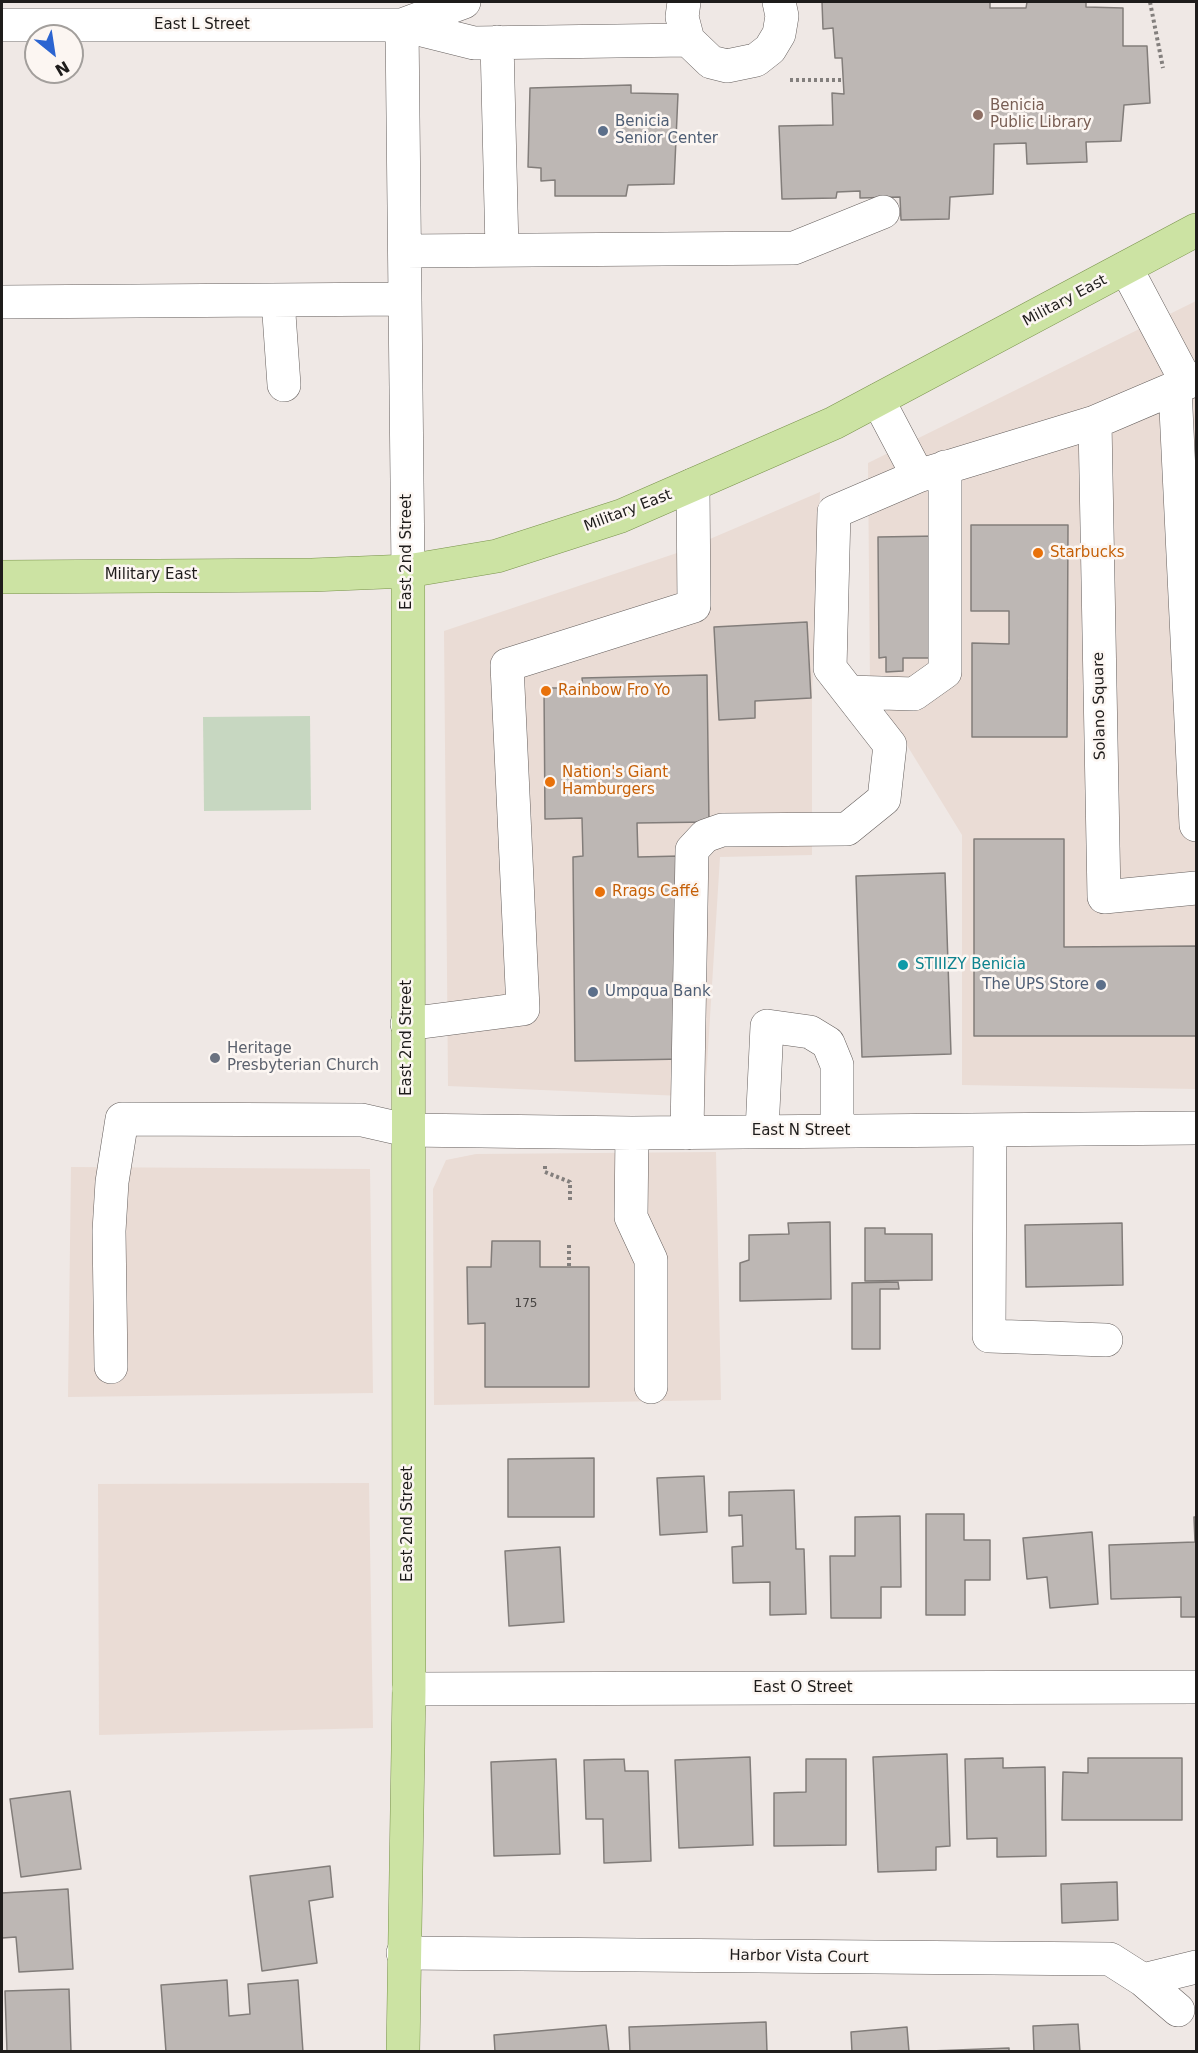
<!DOCTYPE html>
<html>
<head>
<meta charset="utf-8">
<style>
	body { margin:0 }
	#map { position:relative; width:1198px; height:2053px; overflow:hidden; background:#efe8e5; font-family:"DejaVu Sans",sans-serif }
	canvas { display:block }
	.frame { position:absolute; inset:0; border:3px solid #1e1c1b; pointer-events:none }
	.north { position:absolute; left:24px; top:24px; width:60px; height:60px; box-sizing:border-box; background:#fcf6f2; border:2px solid #a39f9c; border-radius:50%; rotate:150deg; font-size:16px; font-weight:700; line-height:24px; text-align:center; color:#1e1c1b }
	.north::after { content:''; display:block; margin:auto; width:21px; height:27px; background:#2b64d1; clip-path:polygon(50% 0,100% 100%,50% 72%,0 100%) }
</style>
</head>
<body>
<div id="map">
<canvas width="1198" height="2053"></canvas>
<div class="frame"></div>
<div class="north">N</div>
</div>
<script>
const c = document.querySelector('canvas').getContext('2d');
c.lineJoin = 'round';
function fillPath(path, color) { c.fillStyle = color; c.fill(path, 'evenodd'); }
const toPath = rows => new Path2D(rows.map(r => 'M' + r).join(''));
function trace(path, color, width, dash) { c.strokeStyle = color; c.lineWidth = width; c.lineCap = dash ? 'butt' : 'round'; c.setLineDash(dash || []); c.stroke(path); }
function label(font, color, halo, rows, align = 'center') {
  c.font = font + ' "DejaVu Sans",sans-serif'; c.lineWidth = 5; c.setLineDash([]); c.textBaseline = 'middle'; c.strokeStyle = halo; c.fillStyle = color; for (const [text, x, y, turn = 0] of rows) {
    c.save(); c.translate(x, y); c.rotate((+turn || 0) * Math.PI / 180); c.textAlign = isNaN(turn) ? turn : align; if (halo) c.strokeText(text, 0, 0); c.fillText(text, 0, 0); c.restore();
  }
}
fillPath(toPath([
	[1196,301,1196,1089,962,1085,962,835,870,685,868,463],
	[820,492,812,695,812,855,720,857,705,1097,448,1086,444,631,677,553],
	[716,1152,721,1400,434,1405,433,1189,446,1160,476,1154],
	[71,1167,370,1169,373,1393,68,1397],
	[369,1483,373,1728,99,1735,98,1484]
]), '#eadcd5');
fillPath(toPath([
	[310,716,311,810,204,811,203,717]
]), '#c7d7c1');
const building = toPath([
	[822,2,990,2,990,8,1026,8,1027,2,1086,2,1086,7,1123,8,1123,46,1147,46,1150,103,1124,105,1121,141,1086,142,1087,162,1027,164,1026,143,994,144,993,194,950,197,949,219,901,220,900,197,860,198,860,191,837,192,836,198,782,199,779,126,833,125,832,93,844,94,842,58,835,58,833,28,823,29,822,2],
	[631,85,631,93,678,94,674,184,628,185,626,196,555,196,555,180,541,181,541,168,528,167,530,88,631,85],
	[971,525,1068,525,1067,737,972,737,972,643,1009,644,1009,611,971,611,971,525],
	[938,536,938,658,903,658,903,671,886,672,886,657,879,658,878,537,938,536],
	[807,622,811,698,755,701,755,718,719,720,714,627,807,622],
	[707,675,709,822,637,823,638,857,680,856,683,1059,575,1061,573,857,583,856,582,818,545,819,544,688,583,688,582,678,707,675],
	[974,839,1064,839,1064,947,1196,946,1196,1036,974,1036,974,839],
	[945,873,951,1054,862,1057,856,876,945,873],
	[830,1222,831,1299,740,1301,740,1263,749,1260,749,1235,789,1234,788,1223,830,1222],
	[1122,1223,1123,1285,1026,1287,1025,1225,1122,1223],
	[865,1228,885,1228,885,1234,932,1234,932,1280,865,1281,865,1228],
	[492,1241,540,1241,540,1267,589,1267,589,1387,485,1387,485,1323,468,1324,467,1267,491,1267,492,1241],
	[898,1282,899,1289,880,1289,880,1349,852,1349,852,1283,898,1282],
	[594,1458,594,1517,508,1517,508,1459,594,1458],
	[704,1476,707,1532,660,1535,657,1478,704,1476],
	[794,1490,796,1549,804,1549,806,1614,770,1615,770,1582,733,1583,732,1547,743,1546,742,1515,729,1516,729,1492,794,1490],
	[926,1514,964,1514,964,1540,990,1540,990,1580,965,1580,965,1615,926,1615,926,1514],
	[900,1516,901,1587,881,1587,881,1618,831,1618,830,1556,855,1556,855,1517,900,1516],
	[1194,1517,1196,1517,1196,1617,1181,1617,1181,1597,1111,1599,1109,1545,1195,1542,1194,1517],
	[1092,1532,1098,1604,1050,1608,1047,1577,1027,1579,1023,1538,1092,1532],
	[560,1547,564,1622,509,1626,505,1551,560,1547],
	[947,1754,950,1846,936,1847,936,1870,878,1872,873,1757,947,1754],
	[750,1757,753,1845,679,1848,675,1760,750,1757],
	[1003,1758,1003,1768,1045,1767,1046,1856,997,1857,997,1838,967,1839,965,1759,1003,1758],
	[1088,1758,1182,1758,1182,1820,1062,1820,1063,1772,1088,1773,1088,1758],
	[556,1759,560,1854,494,1856,491,1762,556,1759],
	[624,1759,625,1771,648,1771,651,1861,604,1863,603,1819,586,1819,584,1760,624,1759],
	[806,1759,846,1759,846,1845,774,1846,774,1793,806,1792,806,1759],
	[70,1791,81,1869,21,1877,10,1799,70,1791],
	[330,1866,333,1897,309,1901,317,1963,262,1971,250,1876,330,1866],
	[1117,1882,1118,1920,1062,1923,1061,1884,1117,1882],
	[68,1889,73,1969,19,1972,16,1937,2,1938,2,1893,68,1889],
	[227,1980,229,2016,250,2014,248,1984,298,1980,303,2052,166,2052,161,1985,227,1980],
	[69,1989,71,2052,7,2052,5,1991,69,1989],
	[766,2022,767,2052,630,2052,629,2027,766,2022],
	[1078,2024,1080,2052,1034,2052,1033,2026,1078,2024],
	[606,2025,609,2052,495,2052,494,2035,606,2025],
	[907,2027,909,2052,852,2052,851,2032,907,2027],
	[1009,2048,1009,2052,930,2052,930,2051,1009,2048]
]);
fillPath(building, '#bdb7b4');
trace(building, '#827d7a', 1.5);
const minor = toPath([
	[684,2,682,17,688,40,711,62,727,66,756,60,770,49,779,34,782,16,779,2],
	[2,25,402,25,474,43,688,40],
	[402,25,408,571],
	[402,25,464,2],
	[497,42,502,250],
	[405,251,794,248,883,212],
	[1126,268,1187,383],
	[278,300,284,385],
	[2,302,405,299],
	[1175,388,1196,825],
	[878,400,918,476,1095,422,1196,379],
	[1095,422,1104,897,1196,888],
	[849,692,914,694,945,672,945,467],
	[407,1024,523,1009,507,665,694,606,693,485],
	[990,1130,989,1336,1106,1340],
	[762,1131,767,1026,810,1032,828,1043,837,1065,837,1131],
	[632,1133,631,1217,651,1260,651,1387],
	[687,1133,692,850,705,836,722,830,847,829,884,799,890,745,830,668,834,512,918,476],
	[111,1367,109,1231,112,1182,122,1119,362,1120,406,1130,632,1133,1196,1128],
	[409,1689,1196,1687],
	[403,1953,1110,1959,1143,1980,1178,2010],
	[1143,1980,1196,1967]
]);
const major = toPath([
	[2,577,312,575,408,571,497,556,621,516,834,423,1196,230],
	[403,2052,409,1689,408,571]
]);
trace(minor, '#655f5d', 34);
trace(major, '#79924c', 34);
trace(toPath([
	[1150,2,1163,68],
	[790,80,843,80],
	[545,1166,545,1172,570,1182,570,1200],
	[569,1266,569,1242]
]), '#837f7d', 4, [3, 3]);
trace(minor, '#fff', 33);
trace(major, '#cce3a3', 33);
for (const [x, y, r, color] of [
	[978,115,6,"#8d6e63"],
	[603,131,6,"#5c6f8a"],
	[1038,553,6,"#e8710a"],
	[546,691,6,"#e8710a"],
	[550,782,6,"#e8710a"],
	[600,892,6,"#e8710a"],
	[903,965,6,"#0f9aa8"],
	[1101,985,6,"#5c6f8a"],
	[593,992,6,"#5c6f8a"],
	[215,1058,6,"#6b7280"]
]) { const dot = new Path2D(); dot.arc(x, y, r, 0, 2 * Math.PI); c.fillStyle = color; c.fill(dot); trace(dot, '#fcf6f2', 2); }
label('12px', '#464341', null, [
	["175",526,1304]
]);
label('15px', '#1e1c1b', '#fcf6f2', [
	["East L Street",202,25],
	["Military East",1065,301,-28],
	["Military East",628,511,-21],
	["East 2nd Street",407,552,-90],
	["Military East",151,575],
	["Solano Square",1100,706,-91],
	["East 2nd Street",407,1038,-90],
	["East N Street",801,1131],
	["East 2nd Street",408,1524,-90],
	["East O Street",803,1688],
	["Harbor Vista Court",799,1957,1]
]);
label('15px', '#785e54', '#fcf6f2', [
	["Benicia",990,106],
	["Public Library",990,123]
], 'left');
label('15px', '#4e5e75', '#fcf6f2', [
	["Benicia",615,122],
	["Senior Center",615,139],
	["The UPS Store",1089,985,"right"],
	["Umpqua Bank",605,992]
], 'left');
label('15px', '#c56008', '#fcf6f2', [
	["Starbucks",1050,553],
	["Rainbow Fro Yo",558,691],
	["Nation's Giant",562,773],
	["Hamburgers",562,790],
	["Rrags Caffé",612,892]
], 'left');
label('15px', '#0d838f', '#fcf6f2', [
	["STIIIZY Benicia",915,965]
], 'left');
label('15px', '#5b616d', '#fcf6f2', [
	["Heritage",227,1049],
	["Presbyterian Church",227,1066]
], 'left');
</script>
</body>
</html>
